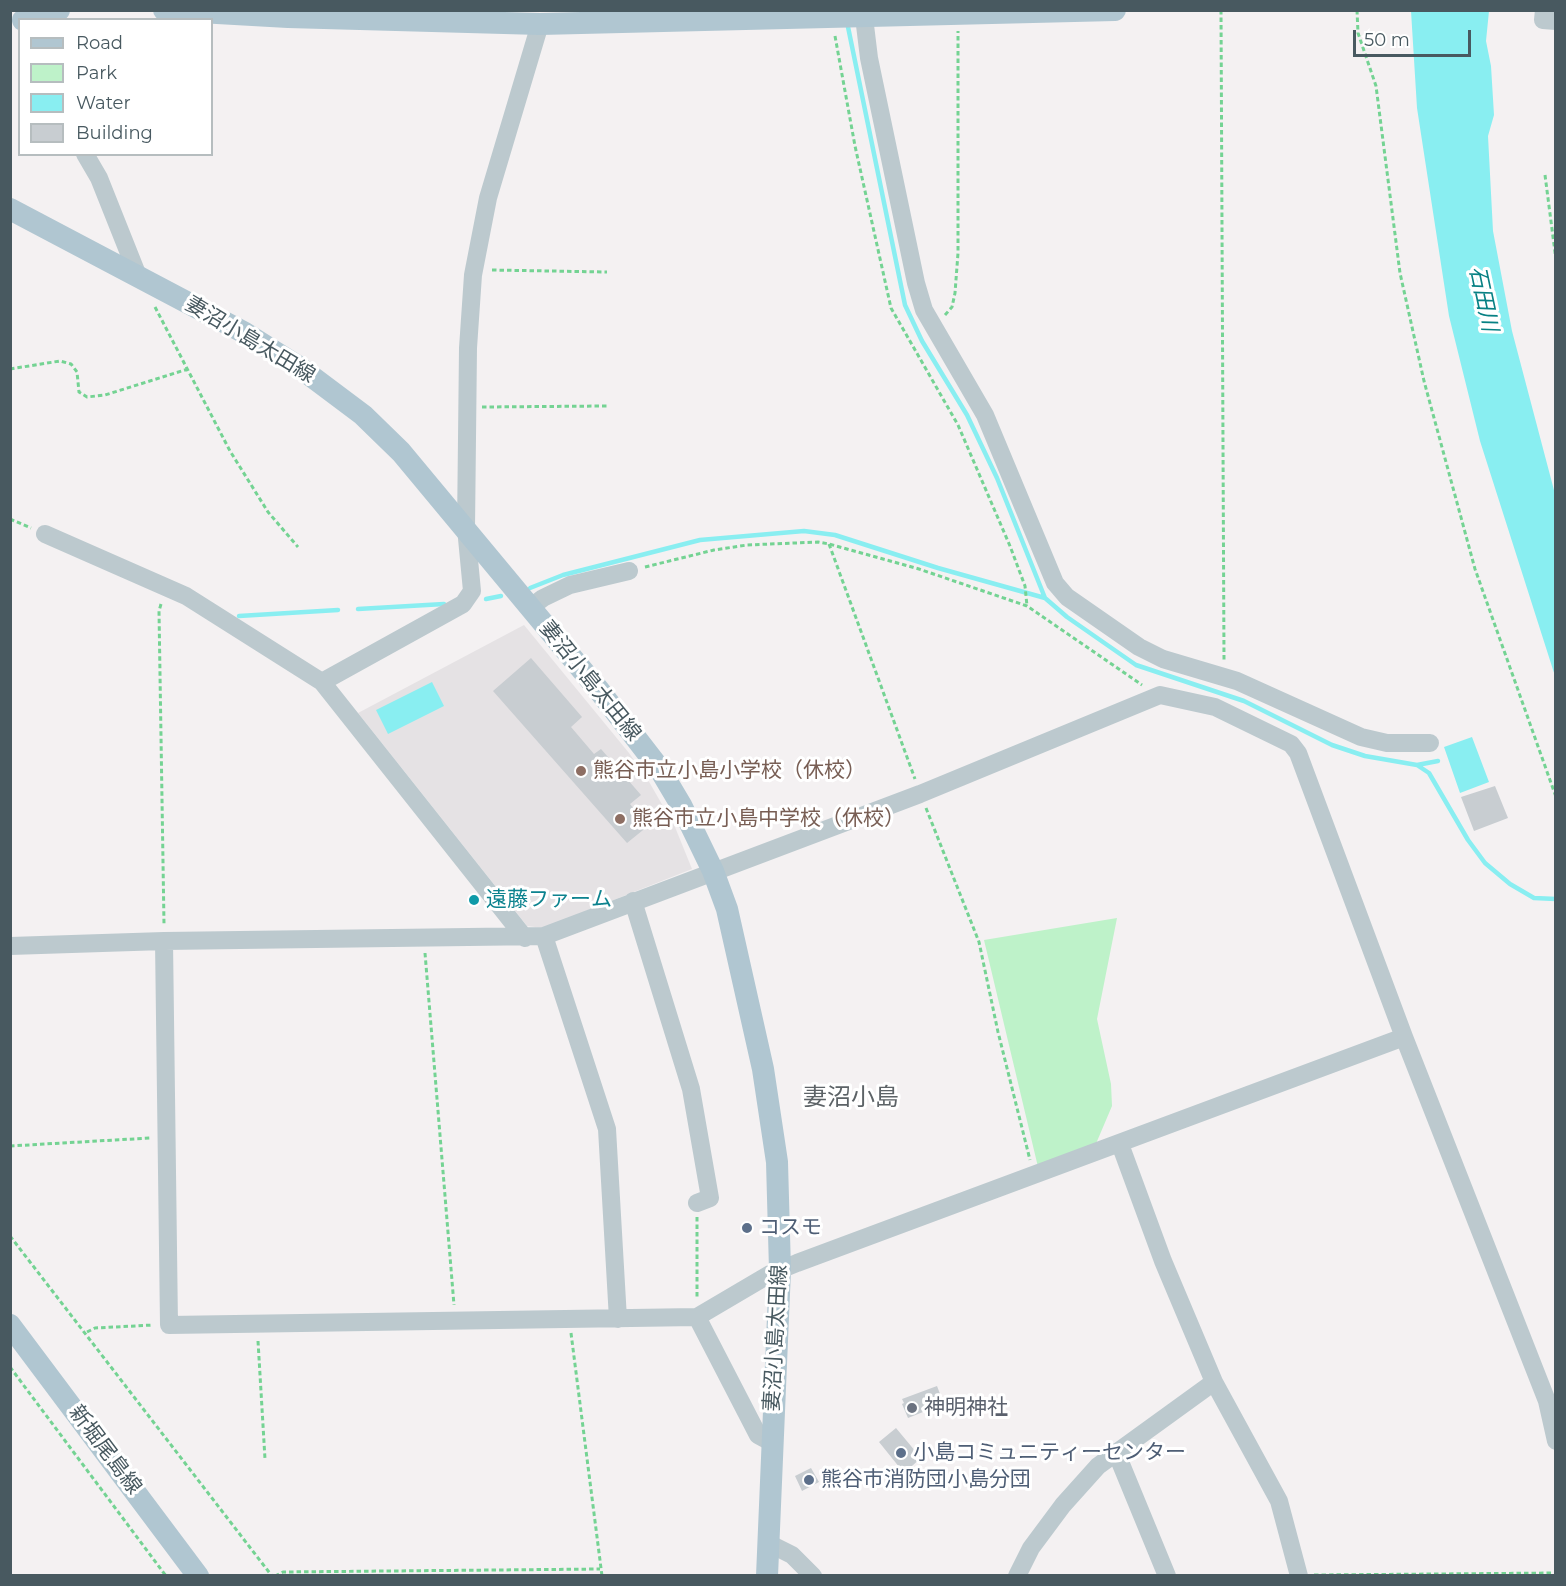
<!DOCTYPE html>
<html>
<head>
<meta charset="utf-8">
<style>
	body { margin:0 }
	#map { position:relative; width:1566px; height:1586px; overflow:hidden; background:#f4f1f2; font-family:Montserrat,sans-serif }
	canvas { display:block }
	.frame { position:absolute; inset:0; border:12px solid #485960; pointer-events:none }
	.legend { position:absolute; left:18px; top:18px; width:195px; height:138px; box-sizing:border-box; background:#fff; border:2px solid #b6bdbf; margin:0; padding:8px 10px; list-style:none; font-size:18px; color:#485960 }
	.legend li { display:flex; align-items:center; gap:12px; height:30px }
	.legend b { width:30px; border:2px solid #b6bdbf }
	.scale { position:absolute; left:1353px; top:30px; width:118px; height:27px; box-sizing:border-box; border:3px solid #485960; border-top:0; padding-left:8px; font-size:18px; line-height:21px; white-space:nowrap; color:#485960; -webkit-text-stroke:4px #fff; paint-order:stroke }
</style>
</head>
<body>
<div id="map">
<canvas width="1566" height="1586"></canvas>
<div class="frame"></div>
<ul class="legend">
<li><b style="height:8px;background:#b0c6d1"></b>Road</li>
<li><b style="height:16px;background:#bef2c9"></b>Park</li>
<li><b style="height:16px;background:#89eef1"></b>Water</li>
<li><b style="height:16px;background:#c8cdd1"></b>Building</li>
</ul>
<div class="scale">50 m</div>
</div>
<script>
const c = document.querySelector('canvas').getContext('2d');
c.lineJoin = 'round';
function fillPath(path, color) { c.fillStyle = color; c.fill(path, 'evenodd'); }
const toPath = rows => new Path2D(rows.map(r => 'M' + r).join(''));
function trace(path, color, width, dash) { c.strokeStyle = color; c.lineWidth = width; c.lineCap = dash ? 'butt' : 'round'; c.setLineDash(dash || []); c.stroke(path); }
function label(font, color, halo, rows, align = 'center') {
  c.font = font + ' Montserrat,"Noto Sans JP",sans-serif'; c.lineWidth = 6; c.setLineDash([]); c.textBaseline = 'middle'; c.strokeStyle = halo; c.fillStyle = color; for (const [text, x, y, turn = 0] of rows) {
    c.save(); c.translate(x, y); c.rotate((+turn || 0) * Math.PI / 180); c.textAlign = isNaN(turn) ? turn : align; if (halo) c.strokeText(text, 0, 0); c.fillText(text, 0, 0); c.restore();
  }
}
fillPath(toPath([
	[524,625,629,753,648,780,675,827,692,869,543,928,527,926,358,713]
]), '#e5e2e4');
fillPath(toPath([
	[1117,918,1097,1019,1111,1084,1112,1106,1095,1146,1038,1167,984,940]
]), '#bef2c9');
fillPath(toPath([
	[1411,11,1489,11,1486,41,1491,66,1494,115,1488,136,1493,231,1512,331,1555,494,1555,676,1480,441,1449,316,1417,108],
	[432,682,444,706,388,734,376,710],
	[1472,737,1489,782,1460,793,1444,747]
]), '#89eef1');
trace(toPath([
	[847,22,905,305,922,341,967,415,997,478,1045,598,1067,617,1136,665,1244,701,1332,745,1365,756,1417,765,1429,773,1468,840,1485,863,1510,884,1534,898,1556,899],
	[530,588,563,575,700,540,804,531,835,535,938,568,1045,598],
	[486,599,501,596],
	[358,609,444,604],
	[239,616,338,610],
	[1417,765,1438,761]
]), '#89eef1', 4.5);
fillPath(toPath([
	[531,658,582,717,571,727,594,754,601,749,641,795,630,804,648,826,627,843,493,691],
	[1495,786,1508,818,1474,831,1461,797],
	[937,1386,942,1399,921,1408,923,1412,908,1418,902,1404,904,1403,902,1399],
	[896,1428,921,1458,904,1473,879,1442],
	[811,1468,819,1482,802,1491,795,1476]
]), '#c8cdd1');
trace(toPath([
	[1221,10,1224,660],
	[1357,10,1358,33,1376,86,1400,273,1424,381,1475,569,1556,797],
	[835,36,855,146,891,308,958,425,1010,546,1025,586,1027,606],
	[1545,175,1556,260],
	[492,270,607,272],
	[155,307,230,451,268,512,298,547],
	[945,315,952,307,955,293,958,253,958,31],
	[10,369,60,361,71,364,77,372,79,392,87,397,105,395,188,369],
	[482,407,607,406],
	[10,519,31,528],
	[829,544,915,779],
	[645,567,714,550,747,545,818,542,829,544,919,569,1027,606,1142,685],
	[161,604,159,611,164,924],
	[926,808,979,942,998,1032,1030,1160],
	[425,953,454,1305],
	[10,1146,150,1138],
	[697,1217,697,1298],
	[10,1236,272,1576],
	[87,1332,95,1328,153,1325],
	[571,1333,602,1576],
	[258,1341,265,1459],
	[10,1367,166,1576],
	[1314,1575,1556,1573],
	[275,1576,283,1572,600,1569]
]), '#74d393', 3, [4.5, 3]);
trace(toPath([
	[1544,10,1543,20,1556,21],
	[864,17,869,58,916,283,924,310,985,415,1055,583,1067,597,1139,647,1163,659,1237,681,1361,737,1387,743,1430,743],
	[85,154,99,178,138,276],
	[45,534,186,596,322,682,525,938],
	[531,607,543,598,570,585,629,571],
	[322,682,463,604,472,591,466,528,468,348,473,275,488,198,540,24],
	[633,901,691,1089,710,1198,697,1203],
	[544,936,607,1129,618,1319],
	[164,941,169,1325,697,1317,770,1274,797,1263,1404,1037],
	[10,946,164,941,544,936,920,794,1160,695,1215,707,1291,744,1298,753,1404,1037,1547,1401,1556,1441],
	[1120,1144,1163,1261,1214,1382,1279,1501,1299,1576],
	[697,1317,758,1435,771,1442],
	[1116,1452,1167,1576],
	[768,1543,792,1555,813,1576],
	[1017,1576,1031,1548,1063,1505,1098,1466,1214,1382]
]), '#bcc9ce', 18);
trace(toPath([
	[164,10,288,17,540,24,1115,10],
	[23,20,59,10],
	[10,209,245,333,299,367,363,415,401,452,598,689,659,768,681,805,713,871,727,909,763,1069,777,1162,780,1270,767,1576],
	[10,1325,198,1576]
]), '#b0c6d1', 22);
for (const [x, y, r, color] of [
	[581,771,6,"#8d6e63"],
	[620,819,6,"#8d6e63"],
	[474,900,6,"#0f9aa8"],
	[747,1228,6,"#5c6f8a"],
	[912,1408,6,"#6b7280"],
	[901,1453,6,"#5c6f8a"],
	[809,1480,6,"#5c6f8a"]
]) { const dot = new Path2D(); dot.arc(x, y, r, 0, 2 * Math.PI); c.fillStyle = color; c.fill(dot); trace(dot, '#fff', 2); }
label('21px', '#485960', '#fff', [
	["妻沼小島太田線",250,340,31],
	["妻沼小島太田線",590,681,51],
	["妻沼小島太田線",776,1338,-87],
	["新堀尾島線",105,1450,53]
]);
label('21px', '#785e54', '#fff', [
	["熊谷市立小島小学校（休校）",593,771],
	["熊谷市立小島中学校（休校）",632,819]
], 'left');
label('21px', '#0d838f', '#fff', [
	["遠藤ファーム",486,900]
], 'left');
label('21px', '#4e5e75', '#fff', [
	["コスモ",759,1228],
	["小島コミュニティーセンター",913,1453],
	["熊谷市消防団小島分団",821,1480]
], 'left');
label('21px', '#5b616d', '#fff', [
	["神明神社",924,1408]
], 'left');
label('italic 22px', '#088184', '#fff', [
	["石田川",1483,299,78]
]);
label('24px', '#5d6367', '#fff', [
	["妻沼小島",851,1098]
]);
</script>
</body>
</html>
